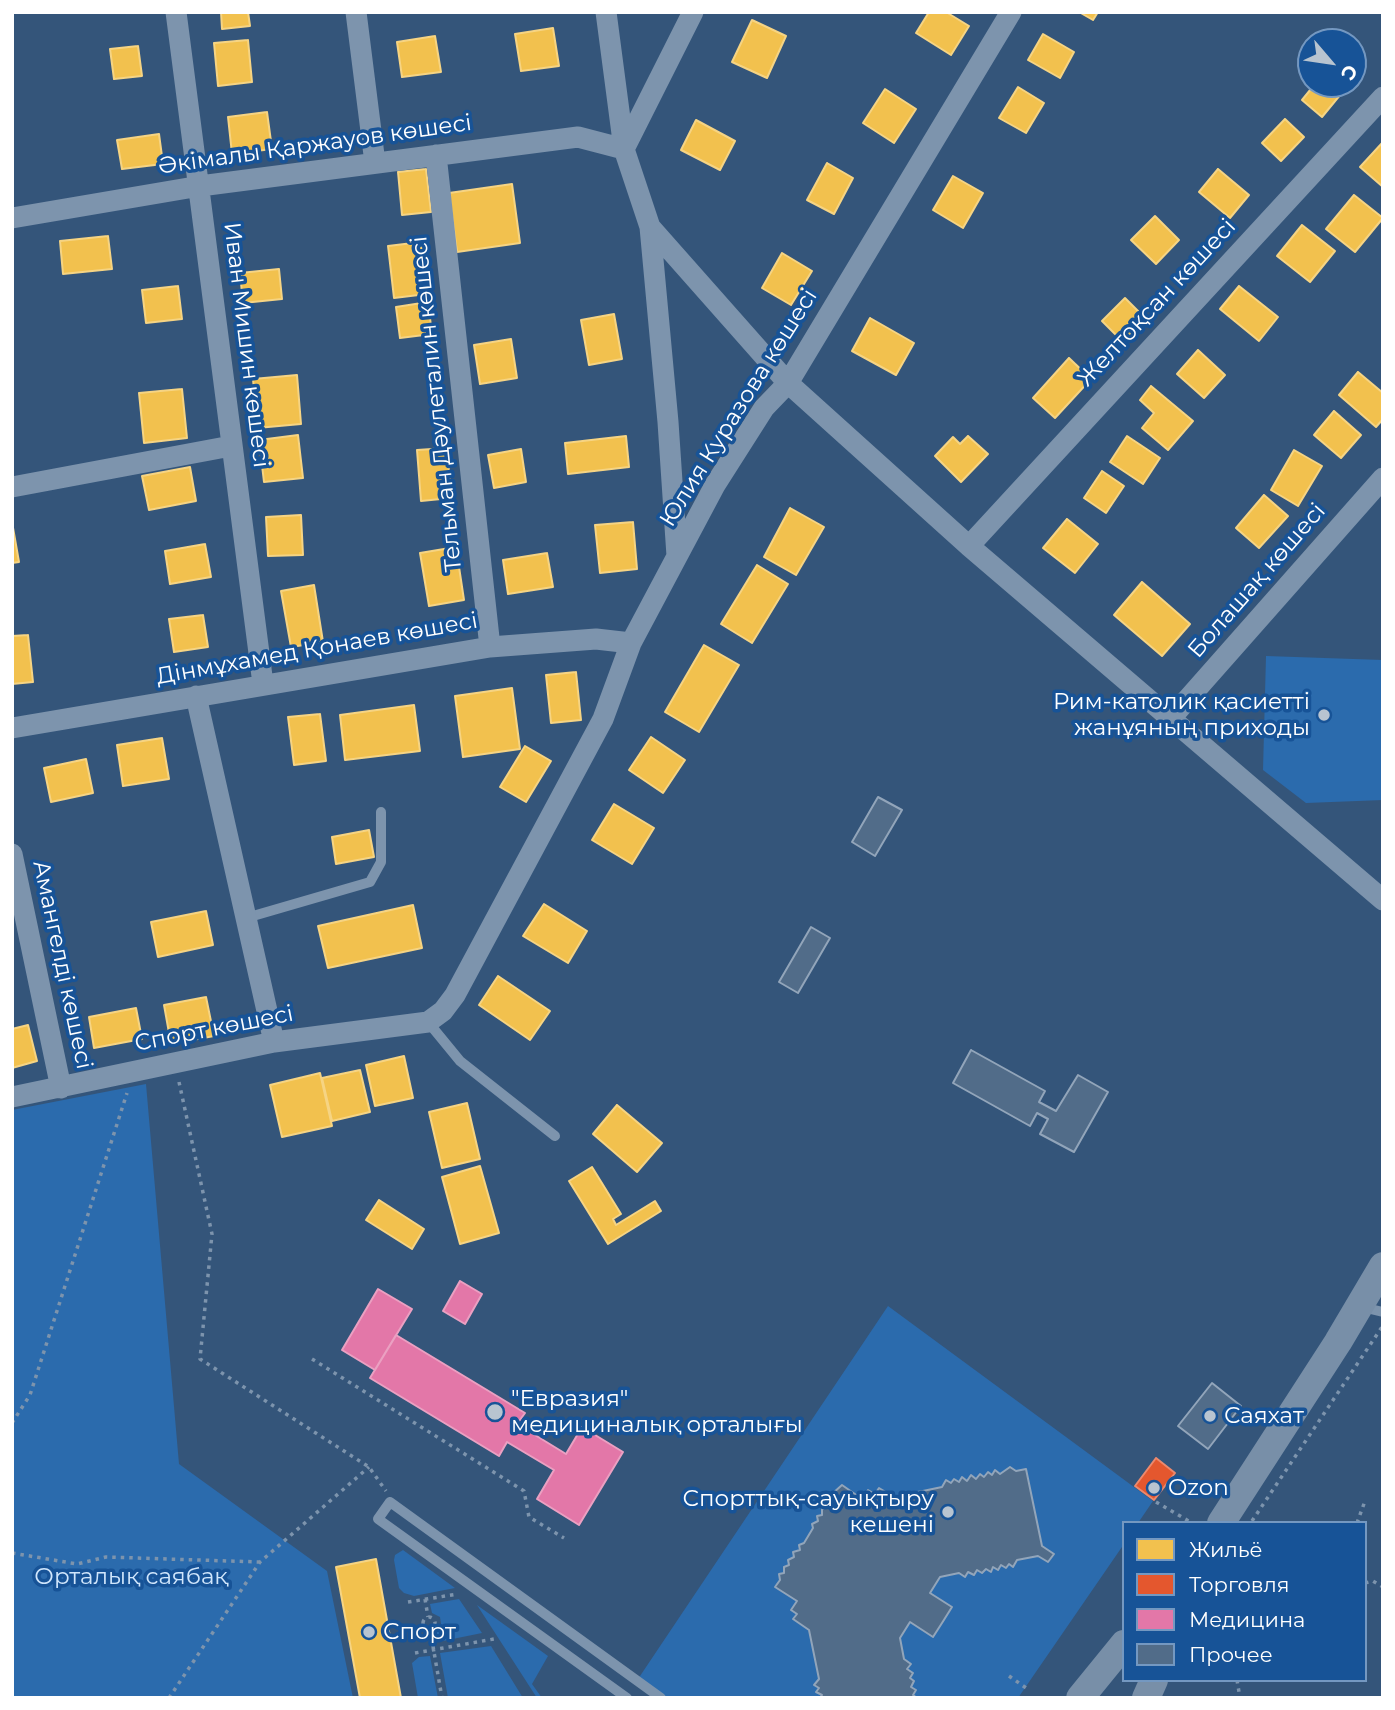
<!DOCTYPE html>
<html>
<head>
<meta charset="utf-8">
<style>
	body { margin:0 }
	#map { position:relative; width:1395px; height:1710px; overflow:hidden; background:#34557a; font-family:Montserrat,sans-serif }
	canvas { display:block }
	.frame { position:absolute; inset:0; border:14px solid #fff; pointer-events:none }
	.legend { position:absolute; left:1122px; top:1521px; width:245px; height:161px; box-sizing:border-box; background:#175397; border:2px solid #7498c1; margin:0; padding:9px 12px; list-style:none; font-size:21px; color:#fff }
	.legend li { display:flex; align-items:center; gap:14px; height:35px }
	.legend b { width:35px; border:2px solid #7498c1 }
	.north { position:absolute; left:1297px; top:28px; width:70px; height:70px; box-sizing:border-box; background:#175397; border:2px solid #7498c1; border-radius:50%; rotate:119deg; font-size:19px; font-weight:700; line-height:28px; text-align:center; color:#fff }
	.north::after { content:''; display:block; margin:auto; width:24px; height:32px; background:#b8c4d0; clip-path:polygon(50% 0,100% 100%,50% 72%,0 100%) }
</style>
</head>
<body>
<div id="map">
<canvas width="1395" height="1710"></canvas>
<div class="frame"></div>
<ul class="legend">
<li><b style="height:19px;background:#f2c14e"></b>Жильё</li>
<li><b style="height:19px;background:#e4572e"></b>Торговля</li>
<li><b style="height:19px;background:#e377a8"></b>Медицина</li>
<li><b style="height:19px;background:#516c89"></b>Прочее</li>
</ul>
<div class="north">С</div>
</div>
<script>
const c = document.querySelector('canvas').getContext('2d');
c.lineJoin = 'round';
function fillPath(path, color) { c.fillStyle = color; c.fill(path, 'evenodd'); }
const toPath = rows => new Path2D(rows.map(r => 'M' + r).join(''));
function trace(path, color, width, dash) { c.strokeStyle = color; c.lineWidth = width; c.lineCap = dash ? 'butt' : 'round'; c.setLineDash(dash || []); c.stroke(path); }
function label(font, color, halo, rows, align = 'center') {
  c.font = font + ' Montserrat,sans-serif'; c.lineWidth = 7; c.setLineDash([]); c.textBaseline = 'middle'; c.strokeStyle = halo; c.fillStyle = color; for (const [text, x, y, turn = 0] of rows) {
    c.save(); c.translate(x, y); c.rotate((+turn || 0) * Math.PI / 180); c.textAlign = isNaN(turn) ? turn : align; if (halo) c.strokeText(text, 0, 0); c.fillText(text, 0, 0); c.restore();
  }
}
fillPath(toPath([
	[1266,656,1383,660,1383,800,1306,803,1263,770],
	[146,1084,179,1464,327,1571,353,1698,12,1698,12,1110],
	[888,1306,1153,1501,1138,1523,1124,1523,1124,1544,1018,1698,659,1698,636,1682],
	[403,1550,455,1588,414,1596,404,1593,399,1588,394,1560,395,1555],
	[459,1599,482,1633,438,1642,435,1630,441,1624,440,1617,432,1613,430,1604],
	[477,1605,548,1656,532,1684,542,1698,537,1698],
	[491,1646,523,1698,448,1698,440,1653],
	[430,1656,438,1698,418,1698,412,1663,419,1657]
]), '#2b6bad');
const homes = toPath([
	[221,12,248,12,250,26,222,29,221,12],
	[929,12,946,12,969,26,951,55,916,33,929,12],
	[1079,12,1098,12,1093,20,1079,12],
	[752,20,786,36,767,78,732,62,752,20],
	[553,28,559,66,521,71,515,34,553,28],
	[1043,34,1074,52,1060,78,1028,60,1043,34],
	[435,36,441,72,402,77,397,42,435,36],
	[248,40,252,82,218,86,214,43,248,40],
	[138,46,142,76,114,79,110,49,138,46],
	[1315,84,1339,84,1345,89,1322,117,1302,100,1315,84],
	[1018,87,1044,103,1026,133,999,118,1018,87],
	[885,89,916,109,894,143,863,123,885,89],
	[267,112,272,149,232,154,228,117,267,112],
	[1285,119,1304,137,1281,161,1262,143,1285,119],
	[696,120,735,141,720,170,681,150,696,120],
	[159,134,163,164,122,169,117,140,159,134],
	[1383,142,1383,187,1360,167,1383,142],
	[827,163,853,178,834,214,807,200,827,163],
	[426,169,431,212,402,215,398,172,426,169],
	[1218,169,1249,195,1230,218,1199,192,1218,169],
	[953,176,983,193,963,228,933,210,953,176],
	[512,184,520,243,457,252,449,193,512,184],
	[1354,195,1383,218,1355,252,1326,229,1354,195],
	[1155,216,1179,240,1156,264,1131,240,1155,216],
	[1302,225,1335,251,1310,282,1277,256,1302,225],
	[108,236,112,269,63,274,60,241,108,236],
	[421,242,427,294,394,298,388,246,421,242],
	[782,253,812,271,791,305,762,288,782,253],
	[279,269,282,299,243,303,240,273,279,269],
	[178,286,182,319,146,323,142,290,178,286],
	[1239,286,1278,317,1259,341,1220,309,1239,286],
	[1125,298,1146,319,1123,342,1102,321,1125,298],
	[428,302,432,334,400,338,396,307,428,302],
	[614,314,622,359,589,365,581,320,614,314],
	[870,318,914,343,896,375,852,351,870,318],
	[511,339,517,378,480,384,474,345,511,339],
	[1198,350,1225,375,1204,398,1177,374,1198,350],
	[1069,358,1091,379,1055,418,1033,398,1069,358],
	[1358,372,1383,393,1383,419,1376,427,1339,395,1358,372],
	[297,375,301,424,257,428,253,379,297,375],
	[1151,386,1193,421,1168,450,1142,428,1154,413,1140,400,1151,386],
	[182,389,187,438,144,443,139,393,182,389],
	[1334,411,1361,435,1341,458,1314,435,1334,411],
	[298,435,303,478,264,482,259,440,298,435],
	[626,436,629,467,568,474,565,443,626,436],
	[968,436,988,454,961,482,935,456,953,437,960,444,968,436],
	[1127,436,1160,458,1143,484,1110,462,1127,436],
	[447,448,451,498,421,501,417,450,447,448],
	[521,449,526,482,494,488,488,455,521,449],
	[1294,450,1322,466,1298,506,1271,490,1294,450],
	[190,467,196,501,149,510,142,476,190,467],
	[1102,471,1124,486,1106,513,1084,498,1102,471],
	[1264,495,1288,516,1259,548,1236,528,1264,495],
	[790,508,824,527,796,575,764,557,790,508],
	[301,515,303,555,268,556,266,517,301,515],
	[1067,519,1098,544,1075,573,1043,548,1067,519],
	[12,522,19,562,12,563,12,522],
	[633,522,637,569,600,573,595,525,633,522],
	[205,544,211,577,170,584,165,551,205,544],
	[456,547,464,600,429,606,420,553,456,547],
	[547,553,553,587,508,594,503,560,547,553],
	[757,565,788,584,752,643,721,624,757,565],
	[1142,582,1190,624,1162,656,1114,615,1142,582],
	[314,585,323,642,291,647,281,591,314,585],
	[203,615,208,647,174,652,169,619,203,615],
	[28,635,33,682,12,684,12,636,28,635],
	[704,645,739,665,699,732,665,712,704,645],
	[576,672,581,720,551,723,546,675,576,672],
	[512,688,520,749,463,757,455,696,512,688],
	[414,705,420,751,345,760,340,715,414,705],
	[320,714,326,761,294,765,288,717,320,714],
	[651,737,685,760,663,793,629,770,651,737],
	[162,738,169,779,123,786,117,745,162,738],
	[525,746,551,761,526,802,500,787,525,746],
	[86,759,93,793,51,802,44,768,86,759],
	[614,804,654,828,632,864,592,840,614,804],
	[369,830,374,857,336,864,332,837,369,830],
	[544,904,587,931,568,963,523,936,544,904],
	[413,905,422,948,328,968,318,926,413,905],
	[206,911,213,945,158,957,151,922,206,911],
	[498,976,550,1011,530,1040,479,1005,498,976],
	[206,997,214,1036,171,1044,164,1005,206,997],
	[136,1008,142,1039,94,1048,89,1017,136,1008],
	[28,1025,37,1061,12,1068,12,1029,28,1025],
	[404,1056,413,1098,375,1106,366,1065,404,1056],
	[360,1070,370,1112,332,1121,322,1078,360,1070],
	[320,1073,332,1126,282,1137,270,1085,320,1073],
	[467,1103,480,1159,442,1168,429,1112,467,1103],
	[617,1105,662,1143,637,1172,593,1134,617,1105],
	[480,1166,499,1233,460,1244,442,1177,480,1166],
	[592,1167,621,1214,613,1219,616,1225,655,1201,661,1211,608,1244,569,1181,592,1167],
	[379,1200,424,1229,412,1249,366,1220,379,1200],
	[376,1559,401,1698,360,1698,336,1567,376,1559]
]);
fillPath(homes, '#f2c14e');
trace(homes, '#f6d483', 2);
const shops = toPath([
	[1156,1458,1175,1473,1154,1500,1135,1486,1156,1458]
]);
fillPath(shops, '#e4572e');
trace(shops, '#ec896d', 2);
const health = toPath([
	[460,1281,482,1294,465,1324,443,1311,460,1281],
	[378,1289,412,1309,375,1370,342,1350,378,1289],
	[396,1335,525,1413,517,1424,566,1454,582,1427,623,1452,579,1525,537,1499,554,1470,507,1442,499,1456,370,1378,396,1335]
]);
fillPath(health, '#e377a8');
trace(health, '#eba0c2', 2);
const building = toPath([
	[878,797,902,810,875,856,852,842,878,797],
	[811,927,830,938,798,993,779,982,811,927],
	[971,1050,1045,1091,1039,1102,1056,1111,1078,1075,1108,1092,1074,1152,1040,1134,1048,1119,1037,1113,1030,1126,953,1083,971,1050],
	[1212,1383,1241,1406,1208,1449,1178,1426,1212,1383],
	[1010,1467,1016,1471,1026,1469,1042,1546,1054,1554,1048,1562,1038,1556,1017,1560,1013,1567,1009,1564,1006,1568,1001,1565,998,1570,993,1567,991,1572,986,1569,982,1573,977,1570,974,1575,968,1572,965,1577,959,1573,940,1577,930,1593,952,1607,942,1623,933,1637,910,1622,900,1638,904,1659,911,1664,907,1669,913,1673,910,1678,914,1681,911,1687,916,1690,913,1695,917,1698,820,1698,822,1695,816,1692,819,1688,814,1685,819,1679,809,1630,793,1619,797,1614,791,1610,797,1601,775,1587,780,1580,779,1574,784,1573,784,1567,789,1565,788,1560,794,1557,793,1552,800,1550,799,1545,804,1543,813,1528,812,1524,818,1521,817,1516,822,1515,822,1509,828,1506,827,1502,832,1501,832,1494,842,1485,862,1499,868,1490,875,1494,879,1488,894,1497,942,1487,946,1480,951,1483,954,1479,959,1482,962,1477,967,1481,971,1475,976,1479,980,1474,984,1477,988,1472,992,1475,995,1470,1000,1474,1010,1467]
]);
fillPath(building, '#516c89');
trace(building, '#92a5ba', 2);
trace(toPath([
	[179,1082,212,1234,200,1359,369,1467,386,1491],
	[312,1359,524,1491,529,1517,564,1538],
	[12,1423,30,1395,127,1093],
	[1156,1502,1192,1523],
	[1252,1521,1382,1327],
	[1357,1523,1365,1501],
	[12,1553,77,1564,106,1557,260,1562],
	[1365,1583,1373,1581,1383,1587],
	[425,1599,428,1617],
	[408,1602,458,1594],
	'423 1623a6 6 0 1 1 12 0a6 6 0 1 1-12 0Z',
	[430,1629,442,1698],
	[415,1653,494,1639],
	[1009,1676,1029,1690],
	[1237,1680,1240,1698],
	[169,1698,260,1562,369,1467]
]), '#7d94ad', 3.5, [3.5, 5]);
trace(toPath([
	[246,918,370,882,381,862,381,812],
	[428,1022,460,1061,555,1136],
	[1362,1307,1383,1312],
	[627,1698,378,1519,390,1502,661,1698]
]), '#7d94ad', 10);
trace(toPath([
	[176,12,263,684],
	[356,12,375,163],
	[606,12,624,149,650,227,788,383,969,546,1383,900],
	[624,149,693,12],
	[436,155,490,647],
	[12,218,200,186,578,137,624,149],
	[650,227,668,422,677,556],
	[12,487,231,446],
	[969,546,1383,97],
	[196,696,274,1042],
	[1171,718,1383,478],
	[12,728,490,647,596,639,631,643],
	[12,854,61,1088],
	[12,1097,274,1042,428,1022,443,1011,455,995,603,719,631,643,715,485,764,408,788,383,1011,12]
]), '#7d94ad', 21);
trace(toPath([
	[1221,1523,1338,1342,1383,1266],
	[1080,1698,1124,1644],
	[1146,1698,1154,1680]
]), '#788fa8', 28);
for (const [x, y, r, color] of [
	[1324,715,7,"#b8c4d0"],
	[495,1412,9,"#b8c4d0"],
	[1210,1416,7,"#b8c4d0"],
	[1154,1488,7,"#b8c4d0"],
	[948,1512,7,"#b8c4d0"],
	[369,1632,7,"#b8c4d0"]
]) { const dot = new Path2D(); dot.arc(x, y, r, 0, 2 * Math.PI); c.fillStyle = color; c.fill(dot); trace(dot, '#175397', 2.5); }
label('23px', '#fff', '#175397', [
	["Әкімалы Қаржауов көшесі",315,145,-8],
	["Желтоқсан көшесі",1157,303,-47],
	["Иван Мишин көшесі",246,345,83],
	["Тельман Дәулеталин көшесі",437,404,-96],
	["Юлия Куразова көшесі",739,408,-58],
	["Болашақ көшесі",1257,581,-49],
	["Дінмұхамед Қонаев көшесі",317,649,-10],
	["Амангелді көшесі",62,965,78],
	["Спорт көшесі",214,1029,-11]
]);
label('23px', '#fff', '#175397', [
	["Рим-католик қасиетті",1310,702,"right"],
	["жанұяның приходы",1310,728,"right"],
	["\"Евразия\"",511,1399],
	["медициналық орталығы",511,1425],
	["Саяхат",1224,1416],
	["Ozon",1168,1488],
	["Спорттық-сауықтыру",934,1499,"right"],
	["кешені",934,1525,"right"],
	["Спорт",383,1632]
], 'left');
label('23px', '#d0e6fc', '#175397', [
	["Орталық саябақ",131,1577]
]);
</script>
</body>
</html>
